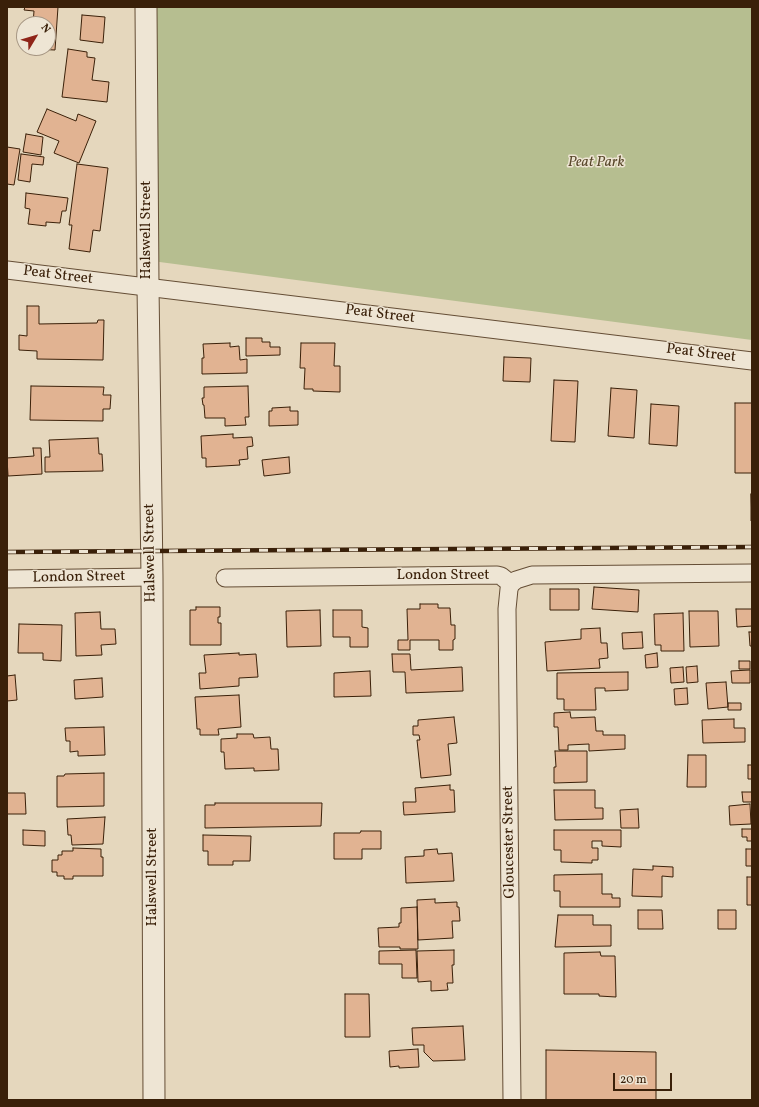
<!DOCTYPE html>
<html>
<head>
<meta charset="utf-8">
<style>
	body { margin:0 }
	#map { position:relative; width:759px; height:1107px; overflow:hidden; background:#e5d7bd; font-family:Vollkorn,serif }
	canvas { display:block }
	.frame { position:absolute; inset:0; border:8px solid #3a2009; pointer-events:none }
	.north { position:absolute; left:16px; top:16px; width:40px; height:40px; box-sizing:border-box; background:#eee5d4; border:1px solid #a69683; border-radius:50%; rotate:52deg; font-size:11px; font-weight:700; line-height:16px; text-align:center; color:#3a2009 }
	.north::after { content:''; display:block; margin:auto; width:14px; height:18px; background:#8f2418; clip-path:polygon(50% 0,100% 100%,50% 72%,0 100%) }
	.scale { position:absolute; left:613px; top:1073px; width:59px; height:18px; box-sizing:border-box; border:2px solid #3a2009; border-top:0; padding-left:5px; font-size:12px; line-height:14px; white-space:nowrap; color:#3a2009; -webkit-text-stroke:3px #eee5d4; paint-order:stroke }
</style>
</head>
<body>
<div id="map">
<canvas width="759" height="1107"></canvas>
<div class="frame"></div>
<div class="north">N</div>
<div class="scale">20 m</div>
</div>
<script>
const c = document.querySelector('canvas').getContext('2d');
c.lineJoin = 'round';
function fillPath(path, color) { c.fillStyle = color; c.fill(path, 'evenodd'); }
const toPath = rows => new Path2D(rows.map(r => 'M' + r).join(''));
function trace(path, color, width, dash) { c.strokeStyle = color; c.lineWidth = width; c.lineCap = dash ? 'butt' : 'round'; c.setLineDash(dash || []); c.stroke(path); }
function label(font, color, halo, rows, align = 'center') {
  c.font = font + ' Vollkorn,serif'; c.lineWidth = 3; c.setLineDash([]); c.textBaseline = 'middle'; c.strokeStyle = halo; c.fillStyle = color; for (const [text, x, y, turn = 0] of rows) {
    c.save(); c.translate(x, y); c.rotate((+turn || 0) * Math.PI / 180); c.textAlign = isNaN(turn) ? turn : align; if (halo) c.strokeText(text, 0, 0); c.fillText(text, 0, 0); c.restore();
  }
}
fillPath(toPath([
	[151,7,752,7,752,340,152,261]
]), '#b6be90');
const building = toPath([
	[25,7,58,7,55,50,32,49,32,48,48,48,48,24,33,24,34,11,24,10,25,7],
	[82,15,105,17,103,43,80,40,82,15],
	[68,49,87,52,87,57,95,58,92,80,109,82,107,102,62,97,68,49],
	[47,109,76,121,78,114,96,121,79,163,54,153,59,141,37,132,47,109],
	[26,134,43,137,41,155,23,152,26,134],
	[7,147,20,149,14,185,7,184,7,147],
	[21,154,44,157,43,165,32,164,30,182,18,180,21,154],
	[77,164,108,168,100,231,93,230,90,252,69,249,72,225,69,225,77,164],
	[26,193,68,198,66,211,62,211,60,223,46,222,46,226,28,224,30,209,25,208,26,193],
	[27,306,39,306,39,324,97,323,98,320,104,320,103,360,37,359,37,351,19,350,19,335,27,336,27,306],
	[246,338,262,338,262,342,270,342,270,347,280,347,280,355,246,356,246,338],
	[230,343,230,347,239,346,240,360,247,359,247,373,202,374,202,358,204,358,203,344,230,343],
	[301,343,335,343,334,366,340,366,340,392,313,391,313,389,304,389,305,368,300,368,301,343],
	[504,357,531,358,530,382,503,381,504,357],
	[554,380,578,381,575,442,551,441,554,380],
	[31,386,104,387,103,395,111,395,110,409,103,409,103,421,30,420,31,386],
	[248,386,249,417,245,417,246,425,225,426,225,418,205,418,204,405,203,405,202,398,204,398,204,387,248,386],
	[611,388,637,390,634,438,608,436,611,388],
	[735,403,752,403,752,473,735,473,735,403],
	[651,404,679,406,677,446,649,444,651,404],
	[290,407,290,411,298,411,298,425,269,426,269,411,272,411,272,408,290,407],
	[233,434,233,438,252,437,253,446,247,447,248,459,239,460,240,465,206,467,206,458,202,458,201,436,233,434],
	[98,438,99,454,102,454,103,471,45,472,45,457,50,457,49,440,98,438],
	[33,448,41,448,42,474,8,476,7,458,34,456,33,448],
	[289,457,290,473,264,476,262,460,289,457],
	[751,494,752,521,751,521,751,494],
	[594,587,639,590,638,612,592,609,594,587],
	[550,589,579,589,579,610,550,610,550,589],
	[420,604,438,604,438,608,450,608,451,625,455,625,455,639,453,640,453,650,439,650,439,640,410,640,410,650,398,650,398,640,408,640,407,609,420,609,420,604],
	[196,607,220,607,220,617,218,617,218,623,221,623,221,645,190,645,190,610,196,610,196,607],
	[736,609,752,609,752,626,737,627,736,609],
	[320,610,321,646,287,647,286,611,320,610],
	[333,610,362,610,362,627,368,628,368,647,350,647,350,637,333,637,333,610],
	[689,611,718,611,719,646,690,647,689,611],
	[100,612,101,629,115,629,116,644,101,645,102,655,76,656,75,613,100,612],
	[683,613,684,651,661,651,661,645,655,645,654,614,683,613],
	[19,624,62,625,61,661,43,660,43,653,18,653,19,624],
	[600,628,601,643,607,643,608,658,599,659,600,668,547,671,545,642,581,639,581,629,600,628],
	[642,632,643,648,623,649,622,633,642,632],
	[749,632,752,632,752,646,750,646,749,632],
	[239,653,239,655,256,654,258,677,239,678,239,686,200,689,199,673,206,673,204,655,239,653],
	[657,653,658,667,646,668,645,655,657,653],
	[392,654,410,654,411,670,462,667,463,691,406,693,405,672,393,672,392,654],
	[739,661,750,661,750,669,739,669,739,661],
	[697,666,698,682,687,683,686,667,697,666],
	[683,667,684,682,671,683,670,668,683,667],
	[750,670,750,683,732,683,731,671,750,670],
	[370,671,371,696,334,697,334,673,370,671],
	[628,672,628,690,605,691,605,688,595,688,596,710,564,710,564,699,557,699,557,673,628,672],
	[15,675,17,700,7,701,7,676,15,675],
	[102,678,103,697,75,699,74,680,102,678],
	[726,682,728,707,708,709,706,683,726,682],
	[687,688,688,704,675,705,674,689,687,688],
	[239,695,241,727,218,729,219,735,200,735,200,729,197,729,195,697,239,695],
	[728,703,741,703,741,710,728,710,728,703],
	[570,712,571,718,595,717,596,731,603,731,603,735,625,735,625,749,589,751,589,744,568,745,568,750,559,750,558,727,554,727,554,713,570,712],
	[454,717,457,743,448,744,451,775,421,778,417,740,420,740,419,735,413,735,413,726,418,726,418,720,454,717],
	[734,719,734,728,745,728,745,742,703,743,702,720,734,719],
	[104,727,105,755,78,756,78,751,70,752,70,741,66,741,65,728,104,727],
	[237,734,253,734,254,738,270,737,271,749,278,749,279,770,254,771,254,768,225,769,224,752,221,752,221,739,237,738,237,734],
	[555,751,587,751,587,782,554,783,554,767,556,767,555,751],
	[688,755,706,755,706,787,687,787,688,755],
	[748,765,752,765,752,779,748,779,748,765],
	[104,773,104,806,57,807,57,776,64,776,65,774,104,773],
	[450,785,450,790,454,790,455,812,404,815,403,802,416,802,415,788,450,785],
	[554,790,595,790,595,808,603,808,603,819,555,820,554,790],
	[742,792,752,792,752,802,743,802,742,792],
	[7,793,25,793,26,814,7,814,7,793],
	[215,803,322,803,321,826,205,828,205,805,215,805,215,803],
	[750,804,751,824,730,825,729,806,750,804],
	[638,809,639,828,621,828,620,810,638,809],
	[105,817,103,844,72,845,71,835,68,835,67,819,105,817],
	[742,829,752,829,752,841,747,841,747,837,742,837,742,829],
	[23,830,45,831,45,846,23,845,23,830],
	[554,830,621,830,621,847,602,846,602,841,592,841,592,848,598,848,598,860,592,860,592,863,561,862,561,850,554,850,554,830],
	[361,831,381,831,381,849,362,849,362,859,334,859,334,833,360,833,361,831],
	[203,835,251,836,250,861,233,861,233,865,208,865,208,851,203,851,203,835],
	[73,848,101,849,101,857,103,857,103,876,73,876,73,879,64,879,64,876,57,876,57,872,52,872,52,860,58,860,58,855,62,855,62,851,73,851,73,848],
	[437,849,438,854,452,853,454,881,406,883,405,857,424,856,424,850,437,849],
	[746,849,752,849,752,866,746,866,746,849],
	[653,866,673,867,673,877,662,876,662,897,632,896,633,869,653,870,653,866],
	[602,874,602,894,612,894,612,898,620,898,620,907,560,907,560,891,554,891,554,875,602,874],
	[747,877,752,877,752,905,747,905,747,877],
	[435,899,435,903,457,902,457,907,459,907,460,921,452,921,453,938,418,940,417,900,435,899],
	[417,907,418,949,400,949,400,947,379,947,378,928,399,927,399,923,401,923,401,908,417,907],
	[638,910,662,910,663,929,638,929,638,910],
	[718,910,736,910,736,929,718,929,718,910],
	[558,915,593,915,593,925,611,925,611,946,555,947,558,915],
	[416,950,417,978,402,978,402,964,379,964,379,951,416,950],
	[454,950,454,965,452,965,453,983,447,983,448,990,431,991,431,981,418,982,417,951,454,950],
	[600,952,601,956,615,956,616,997,599,996,599,994,564,994,564,953,600,952],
	[345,994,369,994,370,1037,345,1037,345,994],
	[463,1026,465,1060,433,1061,424,1052,424,1045,413,1045,412,1028,463,1026],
	[418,1049,419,1067,399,1068,399,1066,390,1067,389,1051,418,1049],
	[546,1050,656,1052,656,1100,546,1100,546,1050]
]);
fillPath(building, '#e1b392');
trace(building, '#3a2009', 1);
const minor = toPath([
	[7,270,752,361],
	[225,578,497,575,501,576,511,584],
	[7,579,152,577],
	[512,1100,507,609,509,589,511,584,516,580,532,575,752,573]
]);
const tertiary = toPath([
	[146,7,148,286,152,577,154,1100]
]);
trace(minor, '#654e36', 19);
trace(tertiary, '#654e36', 23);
trace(minor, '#eee5d4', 17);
trace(tertiary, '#eee5d4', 21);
const rail = toPath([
	[7,552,752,547]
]);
trace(rail, '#3a2009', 4.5);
trace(rail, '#eee5d4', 3, [9]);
label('italic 15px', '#59482b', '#eee5d4', [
	["Peat Park",596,163]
]);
label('15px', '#3a2009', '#eee5d4', [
	["Halswell Street",147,230,-90],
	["Peat Street",58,276,7],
	["Peat Street",380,315,7],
	["Peat Street",701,354,7],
	["Halswell Street",151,553,-91],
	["London Street",443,576],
	["London Street",79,578,-1],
	["Gloucester Street",510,842,-91],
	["Halswell Street",153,877,-90]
]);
</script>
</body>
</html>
